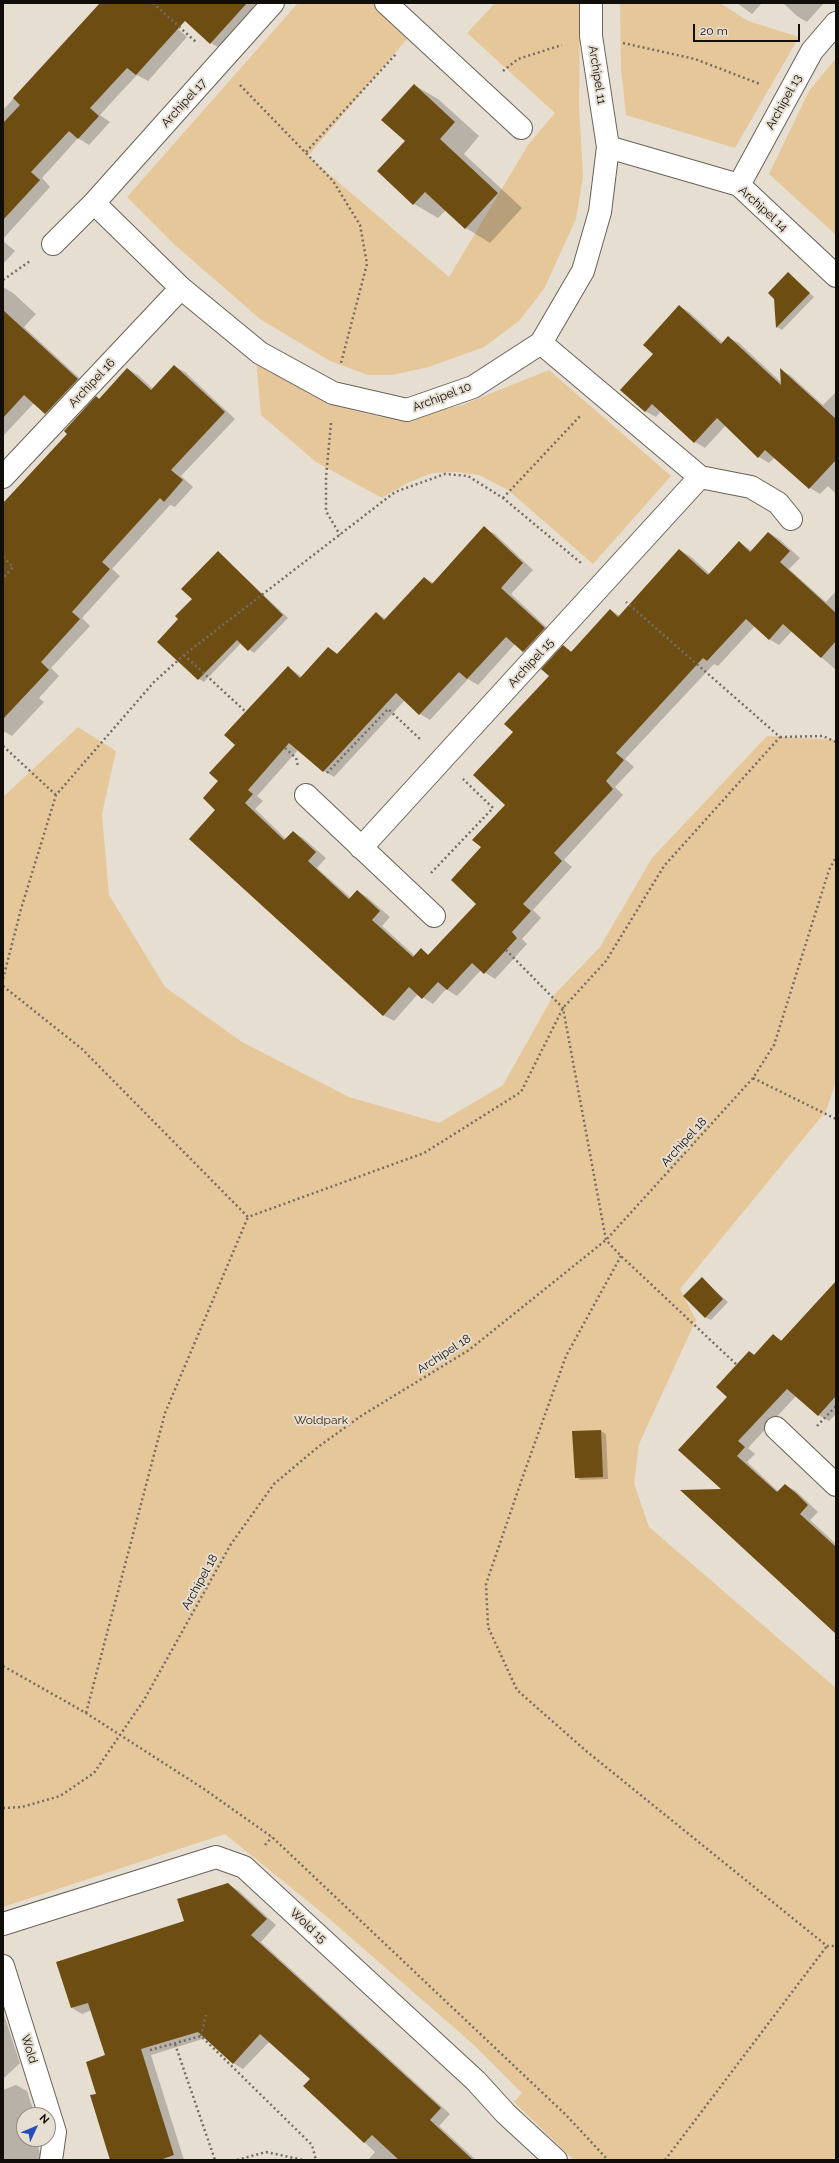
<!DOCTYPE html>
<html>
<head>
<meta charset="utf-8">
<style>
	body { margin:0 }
	#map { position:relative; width:839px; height:2163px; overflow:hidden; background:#e7ded2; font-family:Raleway,sans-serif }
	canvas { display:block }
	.frame { position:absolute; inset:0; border:4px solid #110e0a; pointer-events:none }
	.north { position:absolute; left:16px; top:2107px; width:40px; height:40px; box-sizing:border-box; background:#e7ded2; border:1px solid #918b82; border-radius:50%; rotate:46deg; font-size:11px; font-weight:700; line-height:16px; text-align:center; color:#110e0a }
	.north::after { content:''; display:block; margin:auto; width:14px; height:18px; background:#254cbb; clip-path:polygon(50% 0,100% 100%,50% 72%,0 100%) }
	.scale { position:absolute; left:693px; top:24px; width:107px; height:18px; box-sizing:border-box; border:2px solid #110e0a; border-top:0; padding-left:5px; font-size:12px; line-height:14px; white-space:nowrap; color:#110e0a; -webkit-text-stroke:3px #e7ded2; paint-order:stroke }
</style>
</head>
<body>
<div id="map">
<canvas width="839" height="2163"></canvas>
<div class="frame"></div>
<div class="north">N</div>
<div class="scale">20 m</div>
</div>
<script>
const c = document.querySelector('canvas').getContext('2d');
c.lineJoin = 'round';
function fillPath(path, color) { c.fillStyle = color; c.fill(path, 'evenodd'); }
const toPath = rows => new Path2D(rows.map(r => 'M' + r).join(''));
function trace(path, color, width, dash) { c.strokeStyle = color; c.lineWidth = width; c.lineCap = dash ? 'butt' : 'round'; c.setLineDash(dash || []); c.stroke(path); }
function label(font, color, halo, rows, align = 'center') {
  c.font = font + ' Raleway,sans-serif'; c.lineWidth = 4; c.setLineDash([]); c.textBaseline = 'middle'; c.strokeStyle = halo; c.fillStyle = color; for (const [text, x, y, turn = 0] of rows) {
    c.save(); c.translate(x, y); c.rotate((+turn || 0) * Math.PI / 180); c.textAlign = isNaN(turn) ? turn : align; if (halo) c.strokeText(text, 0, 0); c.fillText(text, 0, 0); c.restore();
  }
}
fillPath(toPath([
	[298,3,379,3,412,33,308,156,449,277,528,145,555,113,467,33,495,3,580,3,579,105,583,176,576,219,544,289,519,321,484,347,429,367,392,375,368,375,330,361,260,319,175,245,127,197],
	[620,3,720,3,748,21,799,37,735,148,626,115,621,68],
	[836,58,836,235,769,174,809,91],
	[256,359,314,394,352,410,381,417,416,416,462,405,549,370,671,476,593,564,508,490,479,475,456,472,432,473,407,483,382,498,316,462,261,415],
	[78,727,116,751,102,814,109,895,165,987,242,1042,349,1097,439,1123,503,1085,553,996,600,947,652,858,767,736,836,740,836,1082,826,1111,680,1289,696,1320,639,1444,634,1483,649,1527,836,1688,836,2160,574,2160,514,2102,522,2093,474,2045,326,1916,225,1834,3,1907,3,797]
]), '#e6c79a');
fillPath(toPath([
	[101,3,149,3,187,37,148,81,137,75,120,93,100,115,110,122,89,145,78,138,61,157,42,178,50,187,3,239,3,110],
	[195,3,262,3,221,49,211,43],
	[737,3,762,3,752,14],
	[783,3,824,3,807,22,797,16],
	[414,85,438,99,479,136,464,154,522,208,490,243,466,228,446,210,438,218,414,204,406,141],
	[3,241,15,251,3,264],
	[788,274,814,297,782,330,777,327,775,299],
	[3,287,13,293,36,314,24,327,88,386,56,419,34,403,3,436],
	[679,306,689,312,723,343,728,337,739,343,782,383,781,370,790,375,823,405,836,392,836,494,828,486,820,494,810,488,775,457,769,463,759,457,726,425,705,448,695,442,661,411,656,417,645,411,655,354],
	[174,366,185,372,235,419,181,476,193,487,175,507,170,505,112,569,120,576,82,618,90,626,51,668,59,676,39,698,44,702,12,736,3,731,3,522,97,397,100,399,128,369,138,375,153,389],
	[484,528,495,534,533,570,511,594,555,635,534,658,515,644,478,685,468,679,430,720,420,714,405,700,334,777,324,771,298,750,257,796,263,801,255,809,286,839,293,832,303,838,326,858,317,868,351,898,357,891,367,897,390,917,382,926,415,956,421,950,430,955,478,904,482,847,506,805,514,732,550,676,563,646,573,652,610,610,620,616,679,550,690,556,710,574,739,542,752,551,769,533,779,539,800,558,789,569,826,602,836,591,836,670,792,631,779,645,769,639,755,626,718,666,714,664,625,759,634,767,615,787,623,795,564,860,572,867,533,910,541,918,522,939,527,944,495,979,481,970,457,996,446,989,433,1004,418,994,394,1021,383,1015,217,810,220,781,237,745,288,667,302,677,329,648,338,654,376,613,386,619,424,578,434,583],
	[218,552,288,618,254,653,241,643,204,682,199,679,180,619,193,599],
	[702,1279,728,1302,711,1320,705,1317],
	[836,1283,836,1414,829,1421,818,1415,796,1396,748,1448,755,1454,747,1462,779,1492,785,1485,796,1491,818,1512,810,1520,836,1544,836,1632,724,1490,728,1397,750,1352,755,1355,773,1335,783,1341],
	[601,1431,606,1434,608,1479,581,1480,575,1477],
	[227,1884,238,1890,276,1925,261,1942,450,2114,439,2126,476,2160,368,2160,375,2152,304,2086,311,2078,270,2041,243,2069,233,2063,206,2038,151,2055,184,2160,112,2160,98,2094,107,2056,92,2010,82,2014,72,2008,186,1921],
	[3,2012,20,2063,3,2079],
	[16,2085,27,2091,35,2115,24,2115,24,2139,43,2139,44,2141,37,2143,42,2160,3,2160,3,2090]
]), '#0003');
fillPath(toPath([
	[100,3,247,3,210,44,185,21,136,75,127,68,90,108,99,116,78,139,69,131,31,172,40,180,3,220,3,123,20,105,13,98],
	[414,84,455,122,440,139,498,193,465,229,425,192,413,205,377,171,405,141,381,120],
	[788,272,810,293,776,328,774,299,768,293],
	[679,305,721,344,728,336,781,385,780,368,836,419,836,460,809,489,765,450,758,458,717,418,694,443,652,404,645,412,620,390,653,354,643,345],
	[3,310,78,379,45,414,24,395,3,418],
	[174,365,225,412,171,470,183,480,164,502,160,498,102,562,110,569,72,612,80,619,41,662,49,670,3,719,3,503,67,434,64,431,96,396,99,399,127,368,151,390],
	[484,526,523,563,501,588,545,628,523,652,506,637,467,679,459,672,419,715,396,693,323,772,289,743,248,790,253,794,245,803,284,840,293,831,316,852,308,861,349,899,357,890,380,911,372,920,413,957,421,948,428,955,476,904,451,880,481,847,472,840,505,805,473,775,513,732,504,724,549,676,541,669,563,645,571,652,610,609,618,617,679,549,708,575,739,541,750,552,768,532,790,551,780,562,836,613,836,641,821,658,783,624,769,640,746,619,707,661,703,658,616,753,624,760,606,781,613,789,554,853,562,861,523,904,531,911,512,932,517,938,484,974,472,963,447,990,438,982,422,999,409,987,383,1016,189,839,215,810,203,798,218,781,209,773,235,745,224,735,288,666,300,678,328,647,337,654,376,612,384,620,424,577,432,584],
	[218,551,283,615,248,651,237,640,198,680,157,642,178,619,175,616,192,599,181,589],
	[702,1277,723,1299,705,1318,683,1296],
	[836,1281,836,1396,818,1416,787,1389,738,1441,745,1447,737,1456,777,1492,785,1484,797,1494,808,1505,800,1514,836,1547,836,1634,680,1490,721,1489,678,1450,727,1397,716,1387,749,1351,754,1355,773,1334,781,1341],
	[601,1430,603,1477,575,1478,572,1431],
	[228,1883,267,1919,251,1935,441,2108,430,2120,473,2160,399,2160,372,2135,364,2143,303,2086,310,2079,260,2034,233,2064,198,2032,141,2049,174,2155,160,2160,110,2160,90,2095,96,2094,86,2062,105,2055,88,2003,71,2008,56,1962,184,1921,177,1899]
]), '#6e4d13');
const street = toPath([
	[386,3,521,128],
	[608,147,739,185,836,276],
	[739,185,812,51,836,23],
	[94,203,181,288,260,353,333,393,407,410,473,387,541,343,583,271,600,212,608,147,591,36,591,3],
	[53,244,94,203,273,3],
	[541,343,700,477,751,487,778,503,791,519],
	[3,477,181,288],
	[306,795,434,916],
	[361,848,700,477],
	[776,1428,836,1485],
	[3,1924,216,1857,244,1867,476,2081,506,2114,556,2160],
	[3,1966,55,2132,51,2160]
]);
trace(street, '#6a6257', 24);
trace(toPath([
	[153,3,197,43],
	[623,43,695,59,760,84],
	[503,71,518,59,562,45],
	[240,85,333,181,360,225,367,264,341,363],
	[306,152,396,54],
	[3,280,30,261],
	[331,423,326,477,326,511,340,535],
	[503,498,581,415],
	[3,557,13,567,3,578],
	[184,655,246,712],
	[780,737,823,736,836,742],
	[3,746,56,795],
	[285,748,296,758,298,766],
	[327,773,388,709,420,739],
	[431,873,493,808,463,779],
	[506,950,563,1008,606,1240,621,1256,737,1365],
	[3,979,21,909,56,795,154,682,184,655,395,492,445,474,468,476,503,498,581,563],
	[3,986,82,1049,248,1217,424,1153,521,1092,563,1008,606,961,664,866,780,737,626,602],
	[753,1078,836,1119],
	[621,1256,566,1356,523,1476,486,1584,488,1627,517,1690,585,1750,827,1946,836,1946],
	[817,1426,836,1406],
	[3,1666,86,1713,204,1789,272,1837,566,2115,608,2160],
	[86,1713,165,1413,248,1217],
	[3,1808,22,1807,60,1796,94,1773,144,1700,231,1544,274,1484,318,1447,361,1416,469,1350,606,1240,753,1078,774,1045,829,870,836,857],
	[265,1845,272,1837],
	[201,2036,206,2015],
	[175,2044,215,2160],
	[150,2050,201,2036,312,2145,316,2160],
	[237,2160,266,2152,303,2160],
	[665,2160,827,1946]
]), '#736d65', 2.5, [2, 3]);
trace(street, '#fff', 22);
label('12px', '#110e0a', '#e7ded2', [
	["Archipel 11",597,75,81],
	["Archipel 13",784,102,-61],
	["Archipel 17",184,103,-48],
	["Archipel 14",763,209,42],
	["Archipel 16",92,383,-47],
	["Archipel 10",442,397,-21],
	["Archipel 15",531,663,-48],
	["Archipel 18",684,1142,-48],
	["Archipel 18",444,1354,-33],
	["Archipel 18",200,1582,-61],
	["Wold 15",308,1926,43],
	["Wold",29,2049,73]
]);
label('12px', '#392910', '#e7ded2', [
	["Woldpark",321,1420]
]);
</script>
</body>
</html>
